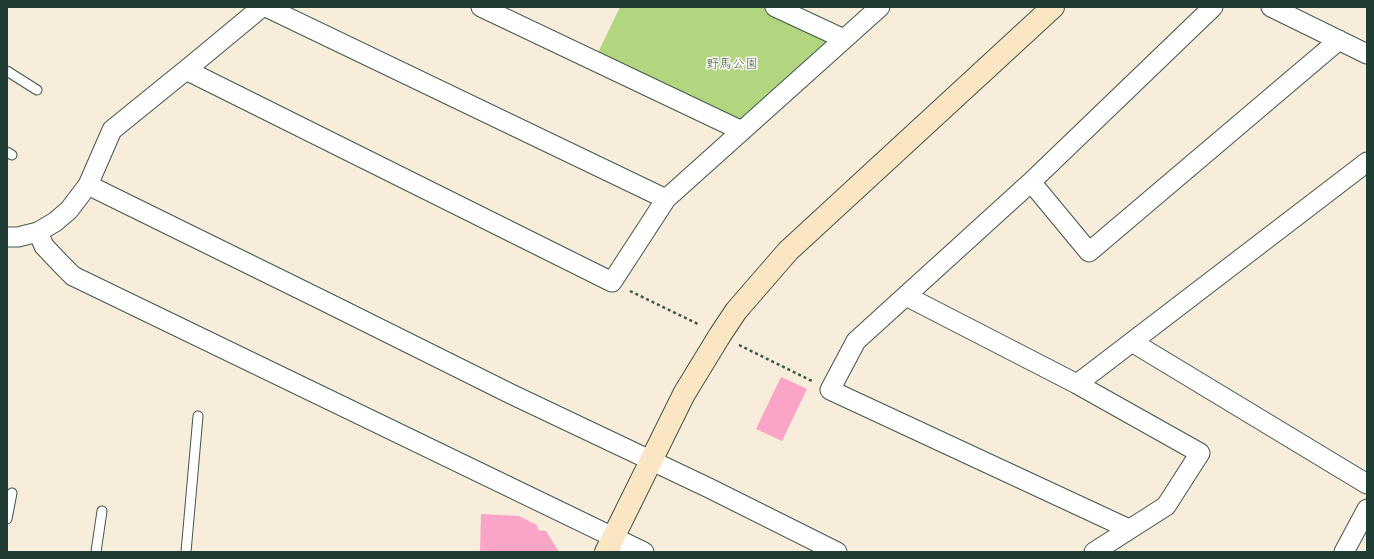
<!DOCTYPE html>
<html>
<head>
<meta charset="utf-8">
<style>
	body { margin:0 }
	#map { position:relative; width:1374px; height:559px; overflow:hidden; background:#f7edda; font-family:"Playpen Sans",sans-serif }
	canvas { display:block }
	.frame { position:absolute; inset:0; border:8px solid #1f3d34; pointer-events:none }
</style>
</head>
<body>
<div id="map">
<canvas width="1374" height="559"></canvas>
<div class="frame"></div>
</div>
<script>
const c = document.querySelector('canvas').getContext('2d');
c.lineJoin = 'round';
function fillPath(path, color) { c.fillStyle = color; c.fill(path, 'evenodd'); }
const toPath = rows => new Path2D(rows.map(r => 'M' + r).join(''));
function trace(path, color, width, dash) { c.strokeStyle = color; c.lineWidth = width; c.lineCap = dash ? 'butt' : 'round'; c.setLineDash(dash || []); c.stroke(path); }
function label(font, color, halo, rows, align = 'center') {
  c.font = font + ' "Playpen Sans","Klee One",sans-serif'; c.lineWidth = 3; c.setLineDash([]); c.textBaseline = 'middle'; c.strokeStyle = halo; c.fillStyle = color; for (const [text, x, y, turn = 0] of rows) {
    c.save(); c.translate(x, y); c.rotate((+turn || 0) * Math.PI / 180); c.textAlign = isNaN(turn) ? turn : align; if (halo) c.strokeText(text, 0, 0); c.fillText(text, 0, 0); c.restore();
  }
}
fillPath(toPath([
	[620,7,775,7,844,39,742,131,594,61]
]), '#b1d67f');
fillPath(toPath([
	[781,377,807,389,782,441,756,429],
	[481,514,519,516,537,525,538,530,546,531,559,552,480,552]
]), '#faa4c7');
const lane = toPath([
	[7,71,37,90],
	[7,152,12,155],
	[7,519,12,493],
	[96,552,102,511],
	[186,552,198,416]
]);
const street = toPath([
	[262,7,186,70,612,282,666,199,880,7],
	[266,7,666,199],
	[481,7,742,131],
	[775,7,844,39],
	[1271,7,1367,54],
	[1031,182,1213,7],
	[88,185,324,301,511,394,709,488,837,552],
	[38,232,44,246,61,264,73,276,644,552],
	[7,237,18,237,38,232,55,222,69,210,88,185,112,130,186,70],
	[906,296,1077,384,1200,453,1166,506,1094,552],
	[1132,342,1367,484],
	[1077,384,1367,162],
	[1129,529,830,390,856,341,1031,182,1089,252,1339,40],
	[1344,552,1367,509]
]);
const secondary = toPath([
	[606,552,684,394,720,335,736,311,788,251,1053,7]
]);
trace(lane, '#3f574d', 11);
trace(street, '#3f574d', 21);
trace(secondary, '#3f574d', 24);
trace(toPath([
	[630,291,700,325],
	[739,345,814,382]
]), '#3f574d', 2.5, [3, 3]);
trace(lane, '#fff', 9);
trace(street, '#fff', 19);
trace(secondary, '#fbe6c4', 22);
label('13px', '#446347', '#fdfcf7', [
	["野馬公園",732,64]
]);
</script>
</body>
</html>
